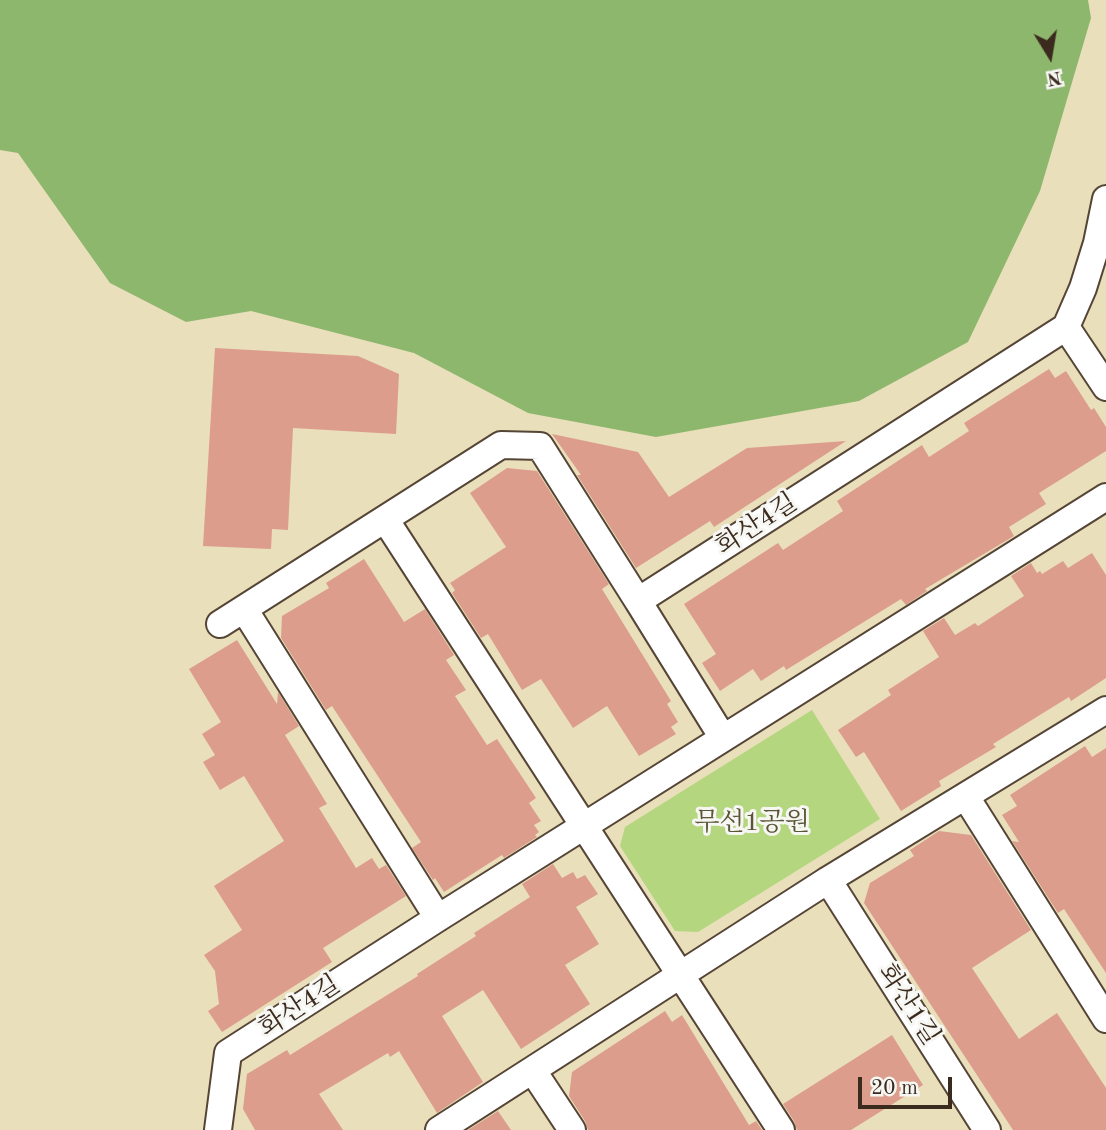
<!DOCTYPE html>
<html>
<head>
<meta charset="utf-8">
<style>
	body { margin:0 }
	#map { position:relative; width:1106px; height:1130px; overflow:hidden; background:#eadfbb; font-family:"Old Standard TT",serif }
	canvas { display:block }
	.north { position:absolute; left:1015px; top:21px; width:70px; height:70px; -webkit-text-stroke:5px #f6f6f2; paint-order:stroke; rotate:169deg; font-size:19px; font-weight:700; line-height:28px; text-align:center; color:#3b2a1e }
	.north::after { content:''; display:block; margin:auto; width:24px; height:32px; background:#3b2a1e; clip-path:polygon(50% 0,100% 100%,50% 72%,0 100%) }
	.scale { position:absolute; left:858px; top:1077px; width:94px; height:32px; box-sizing:border-box; border:4px solid #3b2a1e; border-top:0; padding-left:9px; font-size:21px; line-height:24px; white-space:nowrap; color:#3b2a1e; -webkit-text-stroke:5px #f6f6f2; paint-order:stroke }
</style>
</head>
<body>
<div id="map">
<canvas width="1106" height="1130"></canvas>
<div class="north">N</div>
<div class="scale">20 m</div>
</div>
<script>
const c = document.querySelector('canvas').getContext('2d');
c.lineJoin = 'round';
function fillPath(path, color) { c.fillStyle = color; c.fill(path, 'evenodd'); }
const toPath = rows => new Path2D(rows.map(r => 'M' + r).join(''));
function trace(path, color, width, dash) { c.strokeStyle = color; c.lineWidth = width; c.lineCap = dash ? 'butt' : 'round'; c.setLineDash(dash || []); c.stroke(path); }
function label(font, color, halo, rows, align = 'center') {
  c.font = font + ' "Old Standard TT","Noto Serif KR",serif'; c.lineWidth = 6; c.setLineDash([]); c.textBaseline = 'middle'; c.strokeStyle = halo; c.fillStyle = color; for (const [text, x, y, turn = 0] of rows) {
    c.save(); c.translate(x, y); c.rotate((+turn || 0) * Math.PI / 180); c.textAlign = isNaN(turn) ? turn : align; if (halo) c.strokeText(text, 0, 0); c.fillText(text, 0, 0); c.restore();
  }
}
fillPath(toPath([
	[812,710,880,819,698,932,675,931,620,846,625,827]
]), '#b3d67f');
fillPath(toPath([
	[0,0,1088,0,1091,18,1040,191,968,342,859,401,656,437,528,413,414,353,251,311,186,322,110,283,18,153,0,150]
]), '#8eb76e');
fillPath(toPath([
	[215,348,358,356,399,374,396,434,293,428,288,530,272,529,271,549,203,546],
	[1049,369,1055,378,1066,371,1091,410,1094,408,1106,427,1106,451,1039,493,1046,504,1009,527,1014,536,925,589,927,591,906,605,901,599,786,670,784,666,761,681,753,669,720,691,702,663,716,654,684,604,778,543,783,550,843,511,837,501,922,445,929,457,969,431,964,423],
	[552,434,638,452,669,497,747,448,846,441,714,527,710,521,636,568,577,475,581,475],
	[507,468,537,471,609,584,602,589,671,701,667,704,678,722,671,727,676,734,639,756,607,706,573,728,541,679,522,690,488,634,481,638,452,593,455,590,450,583,506,547,470,493],
	[1092,553,1106,575,1106,678,1071,701,1069,697,993,744,996,747,939,781,941,786,901,811,864,752,856,757,838,730,891,695,888,690,939,657,923,631,944,618,955,635,975,623,978,626,1024,596,1011,576,1031,563,1037,573,1040,571,1042,574,1063,561,1068,568],
	[364,559,404,622,425,609,454,655,446,660,466,690,455,696,487,745,497,739,536,798,529,803,541,821,534,825,539,832,535,835,537,837,504,858,502,855,444,892,435,878,433,880,412,848,421,842,332,706,326,710,281,638,282,616,329,588,326,583],
	[237,640,277,704,278,692,299,726,285,735,327,804,319,808,356,868,372,858,379,869,386,865,406,896,323,948,332,962,222,1032,208,1011,219,1004,215,971,204,955,242,930,214,886,284,841,244,776,220,790,203,762,215,755,202,734,221,722,189,669],
	[1085,746,1092,757,1106,748,1106,973,1064,909,1058,913,1012,841,1019,842,1002,815,1017,806,1010,795],
	[939,831,971,835,1031,930,972,968,1019,1039,1057,1013,1106,1088,1106,1130,1013,1130,864,903,870,883,914,856,910,850],
	[553,864,562,878,573,872,577,879,585,875,598,894,576,907,599,944,565,965,590,1004,521,1049,483,990,442,1016,483,1082,437,1113,399,1051,390,1057,388,1053,319,1094,343,1130,255,1130,243,1109,247,1074,287,1050,290,1055,418,976,417,974,476,936,474,933,530,897,522,884],
	[665,1011,672,1022,682,1015,749,1125,756,1121,762,1130,588,1130,585,1121,569,1096,572,1072],
	[892,1035,923,1085,851,1130,797,1130,794,1121,783,1104],
	[498,1111,511,1130,468,1130]
]), '#dc9d8c');
const minor = toPath([
	[1066,327,1106,387],
	[385,519,781,1130],
	[638,601,723,738],
	[244,609,438,918],
	[220,624,501,445,540,446,638,601,1066,327,1083,288,1097,243,1106,199],
	[966,797,1106,1019],
	[828,880,987,1130],
	[533,1071,572,1130],
	[218,1130,228,1053,438,918,1106,497],
	[439,1130,828,880,1106,710]
]);
trace(minor, '#554536', 30);
trace(minor, '#fff', 26);
label('26px', '#3b2a1e', '#f6f6f2', [
	["화산4길",757,525,-33],
	["화산1길",908,1005,57],
	["화산4길",300,1007,-33]
]);
label('26px', '#595536', '#f6f6f2', [
	["무선1공원",752,823]
]);
</script>
</body>
</html>
